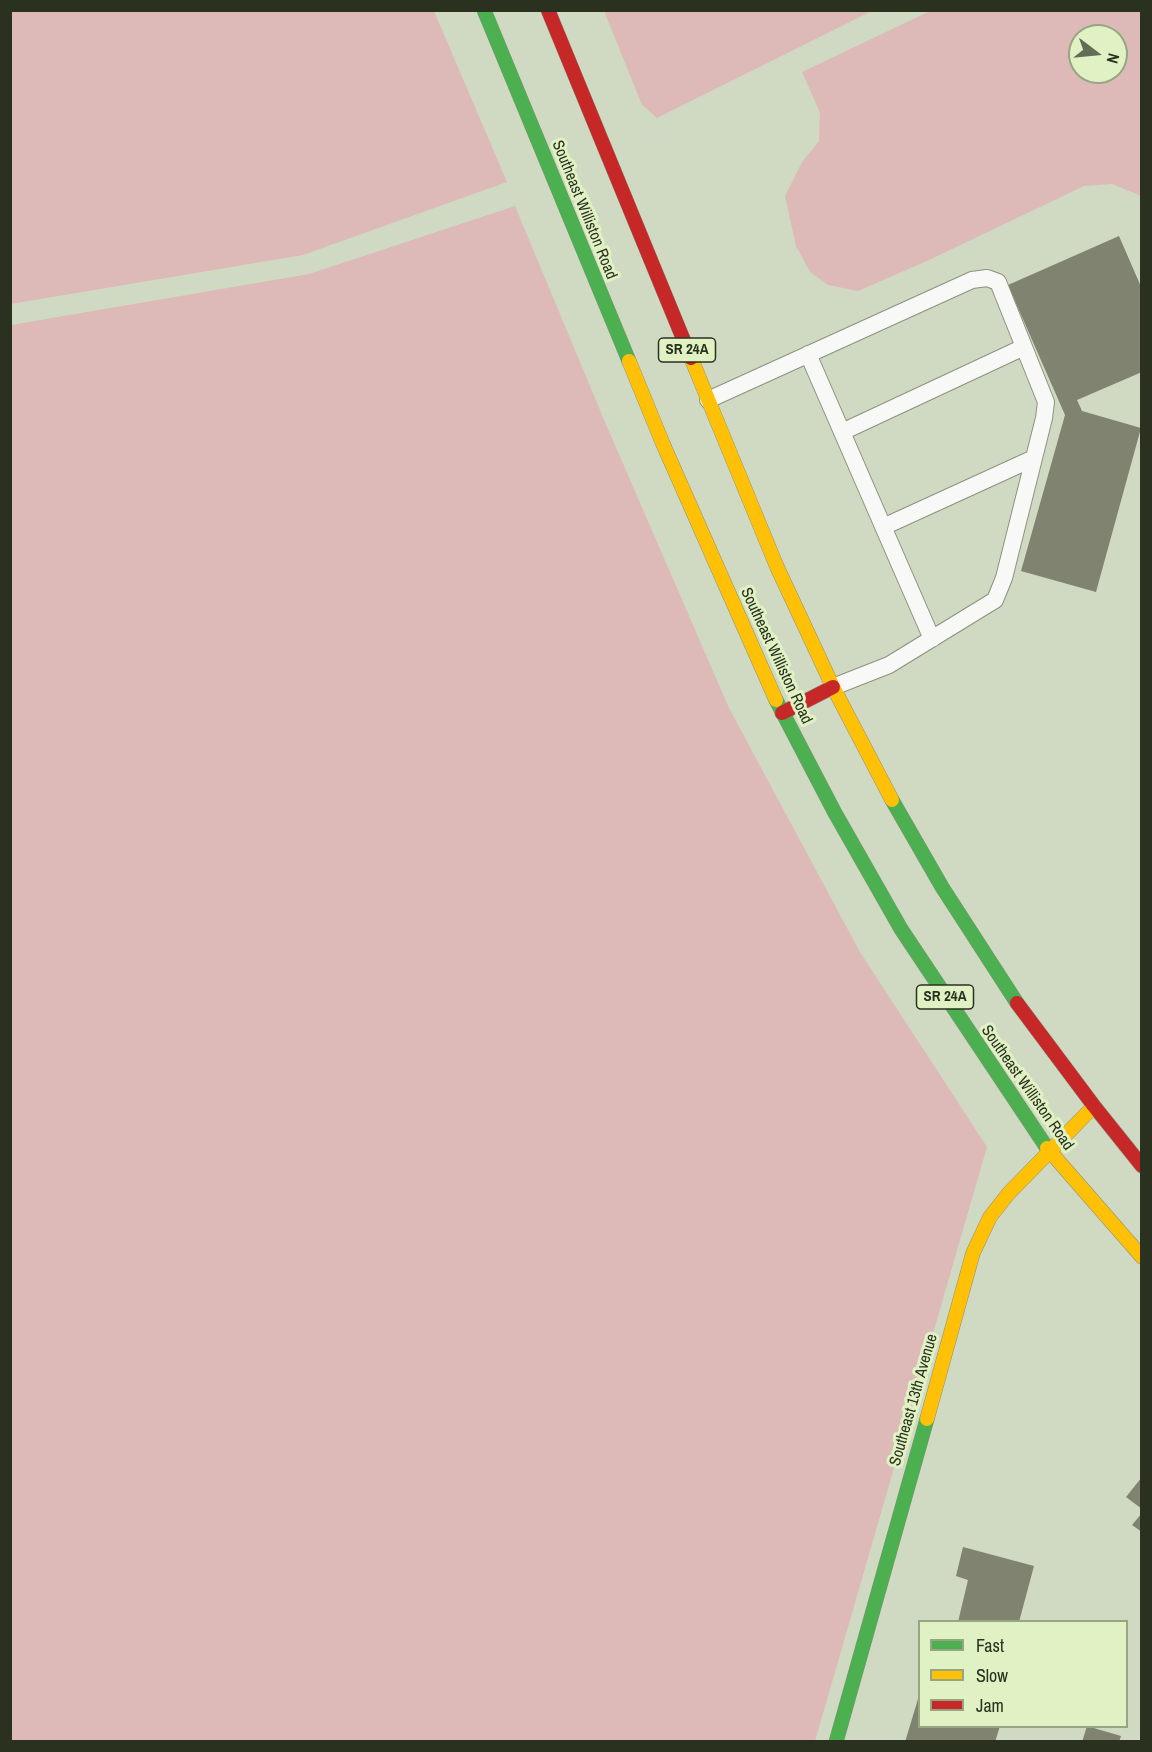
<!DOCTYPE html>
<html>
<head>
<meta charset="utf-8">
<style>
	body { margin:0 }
	#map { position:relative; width:1152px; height:1752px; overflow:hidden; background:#d0dac2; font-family:"Archivo Narrow",sans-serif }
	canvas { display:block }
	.frame { position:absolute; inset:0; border:12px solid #2a311f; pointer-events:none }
	.legend { position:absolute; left:918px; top:1620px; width:210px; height:108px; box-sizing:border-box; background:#e0f2c4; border:2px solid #97a582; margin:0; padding:8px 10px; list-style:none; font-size:18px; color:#2a311f }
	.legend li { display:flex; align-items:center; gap:12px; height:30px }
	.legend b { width:30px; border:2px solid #97a582 }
	.north { position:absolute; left:1068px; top:24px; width:60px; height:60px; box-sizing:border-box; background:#e0f2c4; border:2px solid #97a582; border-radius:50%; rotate:106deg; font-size:16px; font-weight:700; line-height:24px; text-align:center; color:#2a311f }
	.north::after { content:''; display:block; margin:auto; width:21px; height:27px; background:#646c58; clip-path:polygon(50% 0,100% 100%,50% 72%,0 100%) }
</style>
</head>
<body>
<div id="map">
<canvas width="1152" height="1752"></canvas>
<div class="frame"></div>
<ul class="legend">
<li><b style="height:8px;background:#4caf50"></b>Fast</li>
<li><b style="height:8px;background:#ffc107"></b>Slow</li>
<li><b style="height:8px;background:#c62828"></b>Jam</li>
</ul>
<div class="north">N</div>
</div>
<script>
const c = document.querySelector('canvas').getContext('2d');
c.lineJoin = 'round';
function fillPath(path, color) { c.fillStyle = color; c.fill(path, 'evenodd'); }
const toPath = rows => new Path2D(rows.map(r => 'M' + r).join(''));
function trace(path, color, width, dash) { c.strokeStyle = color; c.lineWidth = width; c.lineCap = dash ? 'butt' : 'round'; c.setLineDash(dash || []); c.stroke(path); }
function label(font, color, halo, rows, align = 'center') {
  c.font = font + ' "Archivo Narrow",sans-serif'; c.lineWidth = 6; c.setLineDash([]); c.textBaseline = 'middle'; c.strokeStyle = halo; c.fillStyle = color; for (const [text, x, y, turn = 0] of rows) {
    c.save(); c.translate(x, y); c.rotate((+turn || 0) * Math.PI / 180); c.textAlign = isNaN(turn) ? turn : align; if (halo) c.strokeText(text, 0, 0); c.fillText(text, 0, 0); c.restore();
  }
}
fillPath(toPath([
	[11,10,434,11,507,182,303,255,11,304],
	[604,11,872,11,657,118,642,105],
	[930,11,1141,11,1141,196,1112,184,1084,186,927,261,858,291,828,285,810,272,796,246,785,196,802,162,819,141,820,113,802,72],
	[1080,36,1116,36,1116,72,1080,72],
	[515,206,605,422,729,708,860,952,987,1147,815,1741,11,1742,11,325,309,274]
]), '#ddbab8');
fillPath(toPath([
	[1119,236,1142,289,1142,372,1077,400,1082,411,1141,428,1096,592,1021,571,1065,415,1008,285],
	[1142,1477,1142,1509,1126,1497],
	[1142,1513,1142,1532,1132,1525],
	[963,1547,1034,1566,1019,1622,958,1622,968,1580,956,1576],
	[918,1699,920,1700,920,1726,1000,1726,995,1742,905,1742],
	[1087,1726,1121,1736,1119,1742,1082,1742]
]), '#7f836f');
const lane = toPath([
	[808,354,932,639],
	[708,400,972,280,987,278,998,282,1046,402,1044,418,1004,578,995,600,889,665,833,687],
	[842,432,1024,347],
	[883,527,1034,458]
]);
const fast = toPath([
	[484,10,629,361],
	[776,700,835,813,901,929,1047,1148],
	[892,800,942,887,1017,1003],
	[836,1742,927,1419]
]);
const slow = toPath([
	[691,358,777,567,833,687,892,800],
	[629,361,663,444,776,700],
	[1047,1148,1142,1257],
	[927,1419,973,1253,990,1217,1008,1194,1094,1106]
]);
const jam = toPath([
	[548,10,691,358],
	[782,713,833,687],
	[1017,1003,1094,1106,1142,1166]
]);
trace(lane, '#8b927f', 18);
trace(fast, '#8b927f', 15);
trace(slow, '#8b927f', 15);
trace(jam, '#8b927f', 15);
trace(toPath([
	[637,144,895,10],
	[10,315,305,265,526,188]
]), '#d3d5ce', 4, [1.5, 4.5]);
trace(lane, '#f8f9f6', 16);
trace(fast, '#4caf50', 14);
trace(slow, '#ffc107', 14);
trace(jam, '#c62828', 14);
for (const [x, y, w] of [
	[687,350,57],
	[945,997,57]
]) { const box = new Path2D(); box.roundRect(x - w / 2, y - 12, w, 24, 4.5); c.fillStyle = '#e0f2c4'; c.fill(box); trace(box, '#2a311f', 1.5); }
label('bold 15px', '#2a311f', null, [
	["SR 24A",687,350],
	["SR 24A",945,997]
]);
label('16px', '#2a311f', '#e0f2c4', [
	["Southeast Williston Road",584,210,68],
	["Southeast Williston Road",776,656,65],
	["Southeast Williston Road",1027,1088,55],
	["Southeast 13th Avenue",914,1400,-74]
]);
</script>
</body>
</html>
